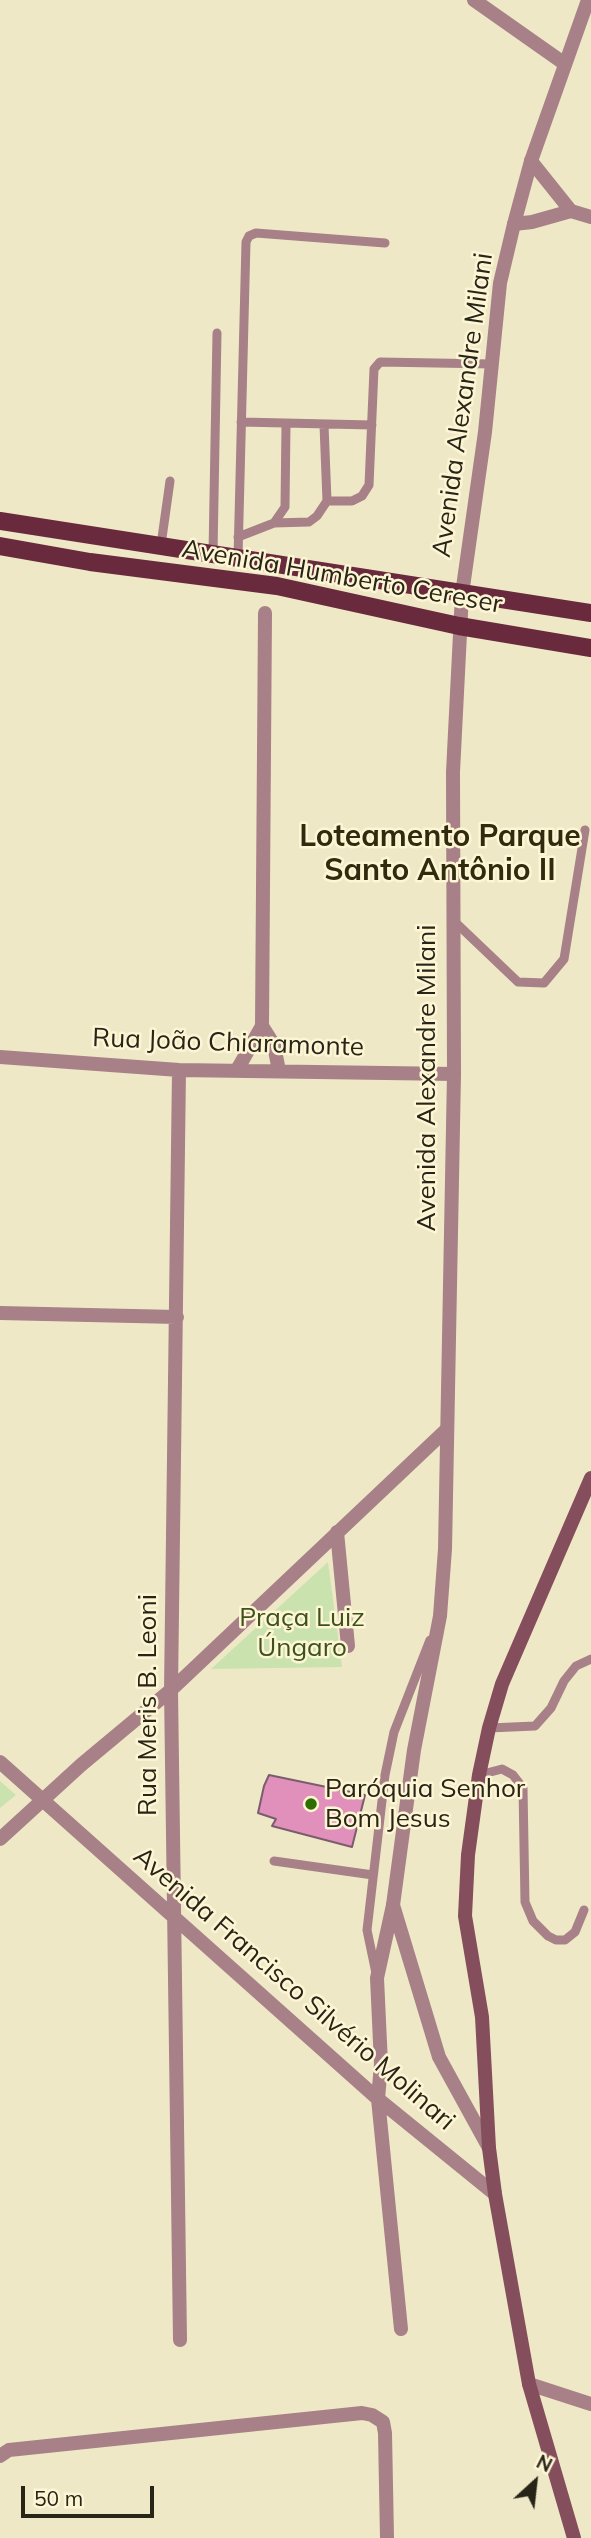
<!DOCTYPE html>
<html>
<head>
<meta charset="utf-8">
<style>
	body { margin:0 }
	#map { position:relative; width:591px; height:2538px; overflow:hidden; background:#efe8c7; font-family:Mulish,sans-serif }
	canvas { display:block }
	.north { position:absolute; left:500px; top:2447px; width:70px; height:70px; -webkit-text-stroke:5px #fdf5d4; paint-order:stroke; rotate:27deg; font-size:19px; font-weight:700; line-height:28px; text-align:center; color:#272418 }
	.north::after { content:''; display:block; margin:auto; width:24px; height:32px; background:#272418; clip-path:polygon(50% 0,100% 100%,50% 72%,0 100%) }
	.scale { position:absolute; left:21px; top:2486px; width:133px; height:32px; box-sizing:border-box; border:4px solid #272418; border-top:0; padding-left:9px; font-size:21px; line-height:24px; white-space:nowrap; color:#272418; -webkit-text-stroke:5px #fdf5d4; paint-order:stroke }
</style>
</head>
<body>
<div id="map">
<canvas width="591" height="2538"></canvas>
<div class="north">N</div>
<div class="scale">50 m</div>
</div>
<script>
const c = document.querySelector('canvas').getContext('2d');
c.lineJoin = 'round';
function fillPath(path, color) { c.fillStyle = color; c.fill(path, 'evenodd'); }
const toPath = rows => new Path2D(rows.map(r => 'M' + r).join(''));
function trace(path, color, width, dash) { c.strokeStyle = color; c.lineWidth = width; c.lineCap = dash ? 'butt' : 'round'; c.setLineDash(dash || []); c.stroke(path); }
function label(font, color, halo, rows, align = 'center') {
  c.font = font + ' Mulish,sans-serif'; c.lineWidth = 5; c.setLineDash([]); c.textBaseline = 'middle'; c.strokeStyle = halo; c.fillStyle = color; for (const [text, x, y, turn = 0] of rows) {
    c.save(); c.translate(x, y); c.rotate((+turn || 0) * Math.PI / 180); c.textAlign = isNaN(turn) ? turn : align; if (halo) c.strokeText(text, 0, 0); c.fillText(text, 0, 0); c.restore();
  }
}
fillPath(toPath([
	[328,1562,342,1667,211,1669],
	[0,1781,16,1795,0,1808]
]), '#cae2ae');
const building = toPath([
	[269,1775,365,1795,352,1847,272,1826,276,1819,258,1813,264,1786,269,1775]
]);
fillPath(building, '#e090bb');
trace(building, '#7a5d6c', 2);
trace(toPath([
	[241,422,372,425],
	[327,501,352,501,362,496,369,485,374,369,380,362,492,364],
	[274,523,309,522,317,516,327,501,324,425],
	[238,537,274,523,285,507,286,424],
	[161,545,170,481],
	[213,553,217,333],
	[238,557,246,242,249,236,256,233,385,243],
	[454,921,518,982,544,983,564,959,585,830],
	[489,1728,535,1726,551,1708,564,1681,576,1666,591,1659],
	[479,1775,502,1769,513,1775,523,1788,525,1902,533,1921,548,1936,556,1940,565,1940,575,1932,584,1910],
	[274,1861,373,1875],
	[376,1973,367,1930,385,1775,394,1732,430,1640]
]), '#a78088', 9);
trace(toPath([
	[474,0,565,64],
	[531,161,571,211],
	[514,224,532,222,571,211,591,217],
	[262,1026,274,1045,279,1071],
	[0,1057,179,1070,454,1074],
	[179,1070,171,1690,180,2340],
	[237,1070,262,1026,265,613],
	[0,1313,177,1317],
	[337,1532,348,1646],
	[0,1762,378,2099,495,2194],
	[0,1839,81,1765,171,1690,446,1430],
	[393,1905,377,1978,381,2064,378,2099,401,2329],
	[529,2384,591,2404],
	[0,2456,9,2450,362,2413,372,2415,383,2422,385,2433,387,2538]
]), '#a78088', 14);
trace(toPath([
	[489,2148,439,2057,393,1905,414,1750,440,1616,445,1549,454,1074,453,772,462,594,485,432,500,283,514,224,531,161,588,0]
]), '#a78088', 14);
trace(toPath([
	[574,2538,529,2384,495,2194,489,2148,482,2017,465,1916,468,1855,479,1775,489,1728,502,1684,591,1478]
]), '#844e5c', 14);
trace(toPath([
	[0,521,591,613],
	[0,546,90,562,277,586,459,626,591,648]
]), '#6a2a3d', 18);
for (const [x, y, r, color] of [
	[311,1804,7,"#2e6d00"]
]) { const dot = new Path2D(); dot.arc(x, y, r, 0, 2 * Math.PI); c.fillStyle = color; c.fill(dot); trace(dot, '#fdf5d4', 2.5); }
label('26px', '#272418', '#fdf5d4', [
	["Avenida Alexandre Milani",463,405,-82],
	["Avenida Humberto Cereser",342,577,10],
	["Rua João Chiaramonte",228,1043,2],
	["Avenida Alexandre Milani",427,1078,-90],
	["Rua Meris B. Leoni",148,1705,-90],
	["Avenida Francisco Silvério Molinari",294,1989,41]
]);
label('26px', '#3c521b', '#fdf5d4', [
	["Praça Luiz",302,1618],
	["Úngaro",302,1648]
]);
label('26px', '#272418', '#fdf5d4', [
	["Paróquia Senhor",325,1789],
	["Bom Jesus",325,1819]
], 'left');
label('bold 30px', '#302a0e', '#fdf5d4', [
	["Loteamento Parque",440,837],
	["Santo Antônio II",440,871]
]);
</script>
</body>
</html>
